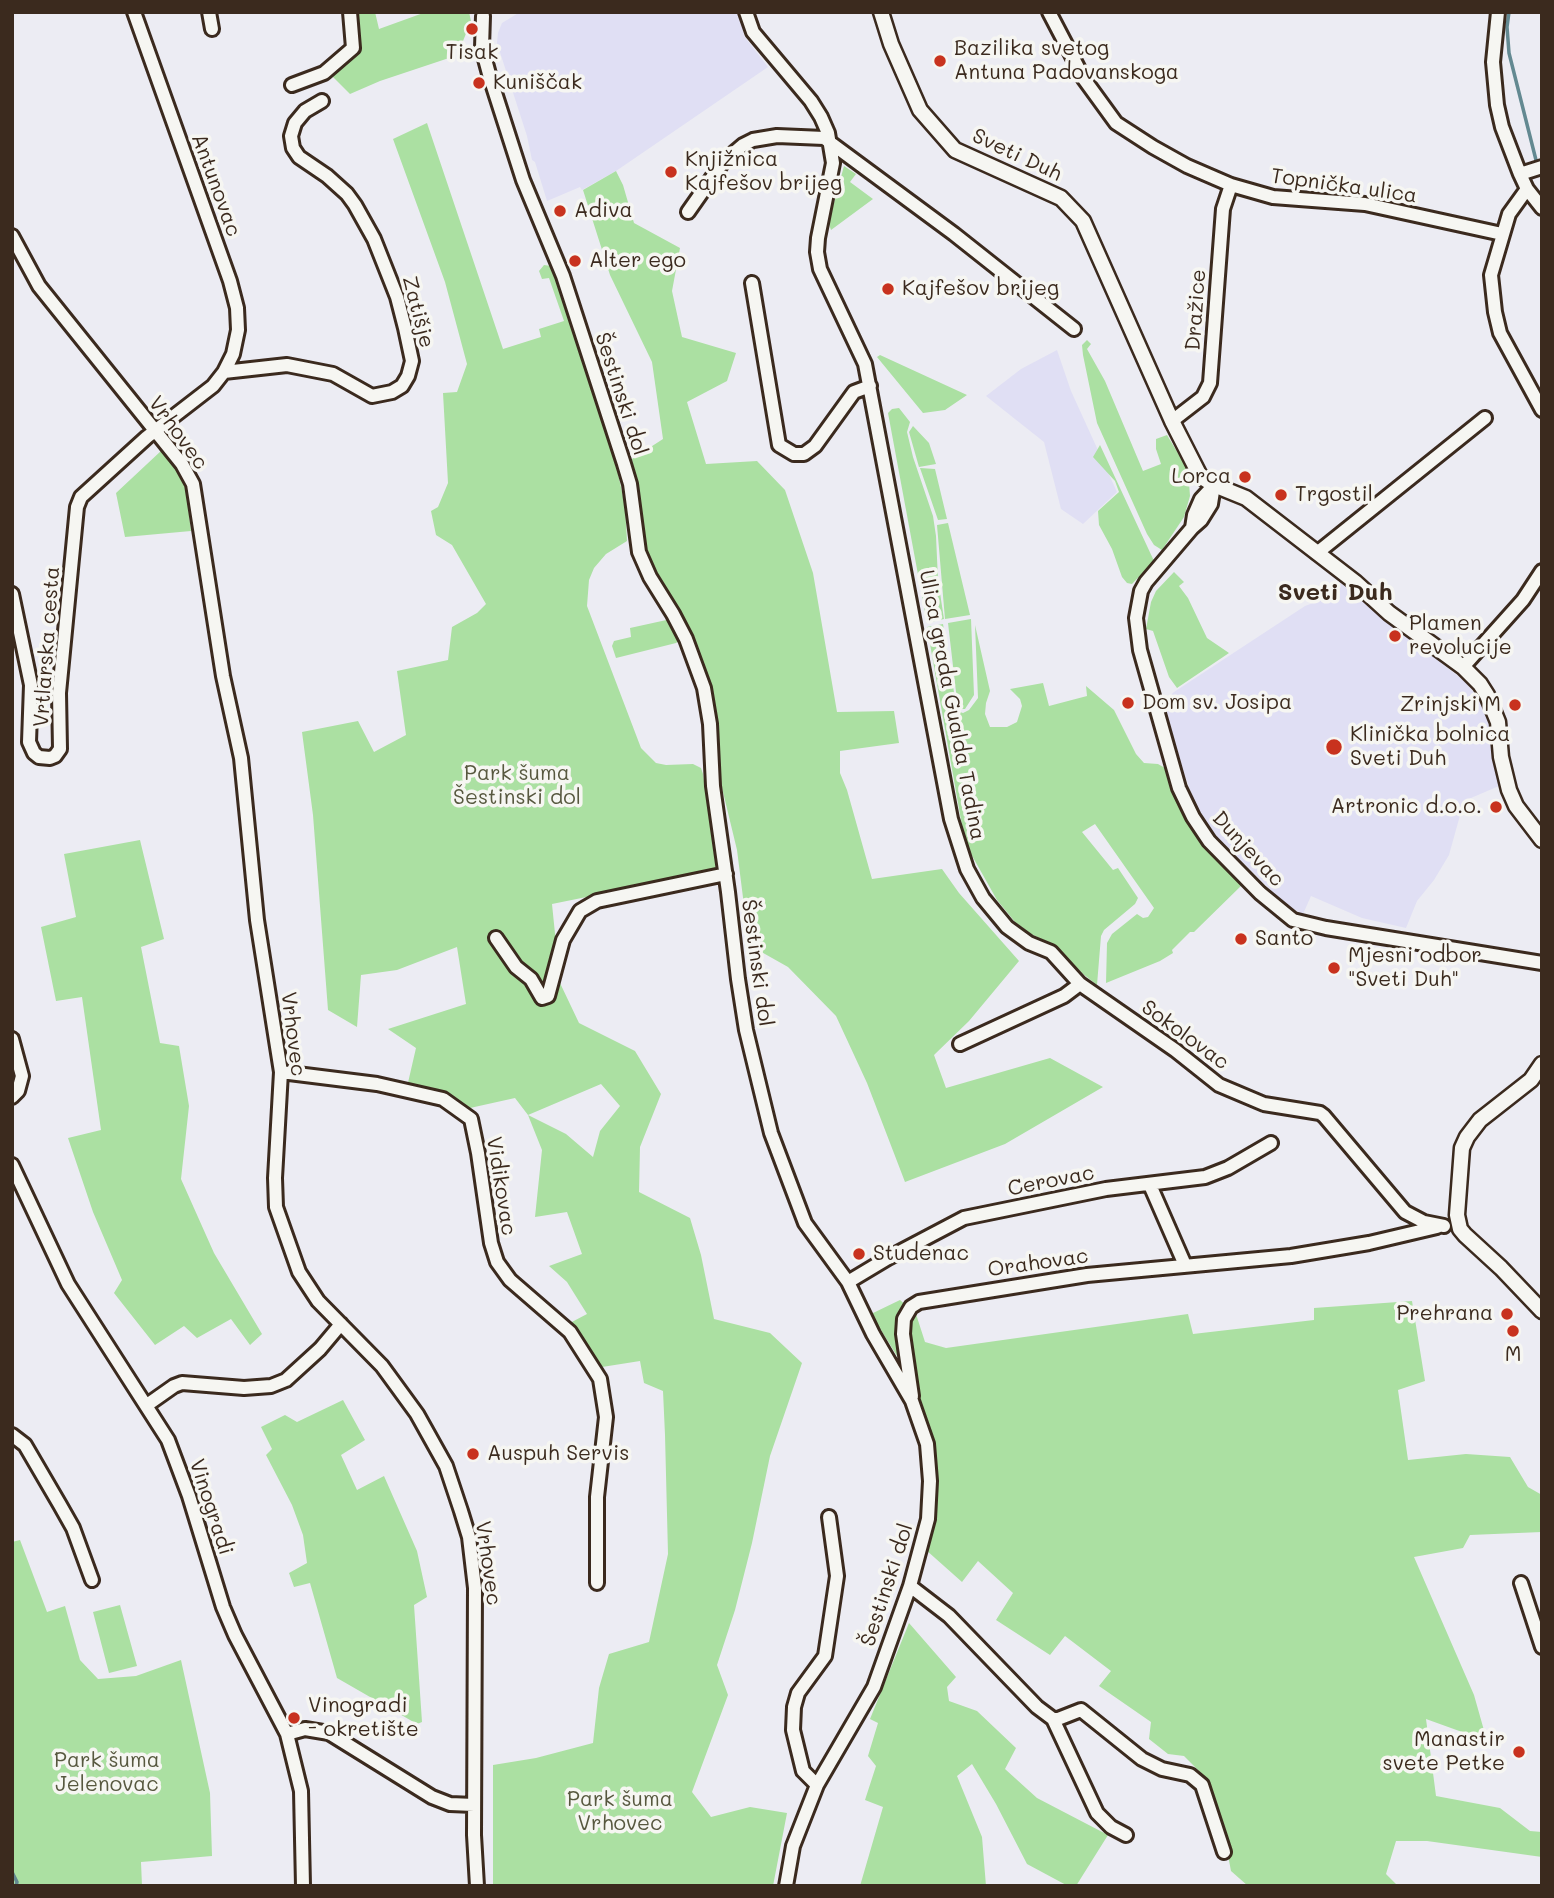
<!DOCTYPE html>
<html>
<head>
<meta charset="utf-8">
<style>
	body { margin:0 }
	#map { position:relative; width:1554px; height:1898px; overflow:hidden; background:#ececf3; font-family:Mali,sans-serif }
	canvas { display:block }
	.frame { position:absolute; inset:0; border:14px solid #3b2a1e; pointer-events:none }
</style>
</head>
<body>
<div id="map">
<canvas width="1554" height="1898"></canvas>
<div class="frame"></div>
</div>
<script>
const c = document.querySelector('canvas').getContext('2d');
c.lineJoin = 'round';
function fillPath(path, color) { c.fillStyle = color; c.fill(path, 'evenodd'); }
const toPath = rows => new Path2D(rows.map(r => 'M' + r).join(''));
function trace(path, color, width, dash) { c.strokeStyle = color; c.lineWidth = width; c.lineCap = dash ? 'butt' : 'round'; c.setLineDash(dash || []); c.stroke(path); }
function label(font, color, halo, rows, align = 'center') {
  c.font = font + ' Mali,sans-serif'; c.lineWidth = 7; c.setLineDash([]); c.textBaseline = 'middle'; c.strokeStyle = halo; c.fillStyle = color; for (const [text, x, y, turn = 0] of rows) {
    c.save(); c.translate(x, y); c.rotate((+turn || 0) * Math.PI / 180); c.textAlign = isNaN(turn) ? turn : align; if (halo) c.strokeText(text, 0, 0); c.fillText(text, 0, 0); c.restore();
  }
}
fillPath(toPath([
	[520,12,739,12,744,36,768,67,616,171,582,190,580,187,547,201,535,162,532,160,527,136,497,43,498,33,502,23],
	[1057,350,1071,391,1117,492,1083,524,1061,509,1044,442,986,396,1021,369],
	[1338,581,1464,681,1482,702,1491,732,1493,762,1499,786,1464,801,1449,855,1434,880,1417,901,1406,928,1362,918,1311,896,1303,914,1287,906,1217,837,1197,809,1182,767,1163,702,1174,692,1305,606,1316,602]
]), '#e0dff4');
fillPath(toPath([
	[355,12,375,12,379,29,426,12,469,12,471,21,463,41,449,58,380,81,350,94,332,76,359,50,361,38],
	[427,123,503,349,541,337,539,329,564,321,549,278,542,279,539,271,544,265,551,266,616,464,625,506,627,541,606,554,594,568,589,580,587,606,641,748,656,763,666,765,693,764,701,768,703,774,716,868,690,876,552,904,560,983,579,1023,635,1051,661,1094,640,1147,639,1192,690,1218,701,1255,714,1319,770,1333,802,1363,770,1456,752,1543,735,1610,717,1665,728,1695,692,1792,711,1817,750,1807,787,1813,773,1886,493,1886,493,1765,536,1758,593,1743,599,1688,609,1654,649,1642,668,1554,665,1435,663,1391,644,1383,640,1361,602,1367,568,1324,587,1314,567,1282,549,1266,582,1254,567,1212,535,1217,542,1150,528,1115,515,1098,470,1108,446,1093,407,1087,416,1048,388,1029,466,1004,457,947,397,970,361,975,357,1027,328,1010,313,815,302,732,358,721,374,752,406,735,397,671,448,660,452,627,477,613,486,604,452,545,436,535,431,511,438,507,448,483,443,393,457,392,467,364,445,282,393,139],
	[601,1084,620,1106,600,1131,593,1157,566,1134,528,1115],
	[844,166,856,174,850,182,873,199,831,230,829,224,832,210],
	[616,171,623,185,634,223,680,248,672,291,682,337,736,353,727,381,687,402,706,464,757,461,785,490,813,573,837,712,894,711,899,743,840,751,840,773,847,790,872,879,942,869,959,893,1019,961,969,1021,934,1055,946,1088,1050,1058,1103,1087,1005,1144,905,1182,867,1083,836,1016,788,967,749,945,737,850,716,763,711,692,687,629,650,564,643,538,645,536,632,459,663,439,652,362,610,275,583,190],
	[1087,340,1091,344,1087,349,1105,381,1143,471,1161,464,1156,449,1156,439,1167,435,1188,470,1190,496,1184,517,1162,550,1154,545,1147,534,1097,423,1083,355,1082,345],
	[880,355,967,395,945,410,923,413,877,357],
	[899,408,910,422,907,432,913,457,933,516,936,536,938,580,944,619,927,623,888,413,892,409],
	[913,426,929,443,936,464,919,467,909,432],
	[1100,445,1154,561,1132,584,1127,583,1122,577,1112,549,1099,525,1098,511,1119,492,1115,481,1093,457],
	[162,450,178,470,186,489,191,531,125,537,116,493],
	[920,468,935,469,947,519,938,520],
	[948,523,970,615,945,619,937,525],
	[1174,572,1184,582,1179,586,1188,598,1207,638,1229,653,1177,688,1169,677,1153,631,1146,629,1151,602,1156,591],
	[671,619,681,639,676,643,616,658,612,646,614,641,631,637,630,628],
	[971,619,974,695,965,709,958,709,948,623],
	[943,624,957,711,963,713,969,710,978,698,975,625,990,691,986,703,985,714,990,727,1007,727,1017,722,1022,706,1020,699,1010,689,1043,683,1049,706,1087,696,1086,686,1114,710,1136,754,1144,763,1158,764,1165,768,1182,812,1193,831,1243,884,1194,932,1190,932,1172,950,1173,953,1160,961,1106,983,1107,943,1112,934,1137,914,1143,918,1148,917,1154,908,1095,824,1082,832,1113,870,1118,868,1138,898,1135,904,1104,930,1101,936,1097,985,1083,974,1054,945,1031,934,1015,922,997,900,966,845,961,820,927,627],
	[140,840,164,939,141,947,160,1043,179,1046,189,1106,181,1179,214,1253,262,1334,250,1345,231,1319,197,1338,184,1326,155,1345,114,1293,122,1280,93,1212,68,1138,101,1130,82,997,56,1001,41,927,76,917,64,854],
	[900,1300,916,1314,925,1342,946,1348,1188,1314,1193,1334,1314,1320,1314,1308,1412,1301,1425,1381,1398,1390,1408,1460,1466,1454,1510,1457,1528,1487,1542,1495,1542,1532,1470,1535,1463,1548,1414,1557,1474,1695,1487,1741,1426,1719,1436,1796,1500,1808,1530,1831,1542,1832,1542,1857,1427,1841,1396,1841,1386,1874,1398,1886,1248,1886,1231,1871,1221,1819,1204,1776,1184,1756,1168,1754,1149,1739,1151,1722,1099,1686,1111,1671,1065,1636,1050,1655,996,1620,1013,1593,978,1561,962,1582,926,1550,936,1520,936,1461,921,1402,902,1364,871,1314],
	[343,1400,365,1440,341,1455,357,1490,384,1476,417,1551,427,1597,414,1605,422,1722,417,1724,337,1678,310,1583,294,1587,289,1573,307,1563,303,1535,292,1505,266,1455,272,1449,261,1427,285,1415,297,1422],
	[20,1540,47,1612,65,1606,80,1660,98,1679,136,1676,181,1660,210,1793,212,1856,141,1862,142,1886,12,1886,12,1542],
	[120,1605,137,1666,109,1673,93,1612],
	[909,1623,956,1677,947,1687,949,1701,977,1711,1016,1748,1005,1769,1037,1798,1108,1835,1076,1886,1068,1886,1027,1864,996,1804,972,1764,957,1776,982,1837,986,1886,860,1886,883,1807,865,1800,876,1766,868,1756,878,1723,870,1719]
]), '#abe0a2');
trace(toPath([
	[1509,12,1507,27,1509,53,1537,164],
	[12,1872,17,1882,16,1886]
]), '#638991', 3.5);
const minor = toPath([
	[209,12,212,29],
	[746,12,753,32,811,101,821,117,828,133,833,163,818,238,817,252,820,269,865,364,951,819,967,869,983,898,1007,927,1029,943,1051,952,1080,984,1175,1050,1219,1085,1264,1104,1320,1113,1324,1116,1405,1212,1424,1222,1444,1226],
	[1049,12,1084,79,1116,123,1153,147,1187,166,1231,185,1273,197,1365,204,1502,234],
	[1498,12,1493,62,1497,105,1502,127,1520,174,1527,189,1542,208],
	[483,16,482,48,489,74,523,180,563,276,624,464,630,484,639,552,650,577,673,614,686,639,704,688,710,724,713,786,728,892,738,979,746,1030,771,1133,805,1223,848,1282,873,1334,912,1401,927,1444,930,1481,928,1519,910,1586,874,1687,817,1785,793,1846,786,1886],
	[292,85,324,73,353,48,350,12],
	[1520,174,1542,167],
	[1527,189,1509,214,1491,275,1495,312,1500,333,1542,410],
	[688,212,723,162,743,145,753,140,777,136,824,138,954,234,1074,329],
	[12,236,39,286,182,464,193,484,223,676,241,758,257,920,281,1072,275,1178,276,1207,299,1272,318,1301,382,1366,417,1414,446,1466,461,1511,469,1537,475,1588,474,1835,477,1886],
	[752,283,779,445,794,454,804,454,815,446,854,392,870,386],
	[224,372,287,365,333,374,372,396,392,392,402,386,408,376,412,361,405,328,397,297,374,239,355,205,347,194,327,176,299,157,293,148,291,136,295,123,305,111,322,101],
	[1172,421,1203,397,1210,383,1223,209,1231,185],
	[1214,485,1211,504,1201,520,1192,528,1146,582,1141,591,1136,618,1140,650,1179,788,1193,817,1209,841,1260,893,1293,920,1326,928,1542,963],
	[1192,528,1194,515,1201,499,1214,485],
	[1317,553,1485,418],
	[12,594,31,685,29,742,34,753,39,757,50,758,55,756,60,749,59,693,77,507,81,497,147,437,213,386,224,372,233,354,238,330,237,308,230,281,134,12],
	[1463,667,1523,600,1542,571],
	[496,938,516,967,531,979,542,998,548,996,563,940,580,911,597,901,726,874],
	[12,1039,22,1076,18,1091,12,1097],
	[960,1044,1064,996,1080,984],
	[281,1072,377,1084,443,1099,471,1119,478,1153,491,1243,497,1262,510,1280,570,1332,600,1379,606,1417,597,1497,597,1583],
	[12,1165,68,1284,168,1440,189,1496,223,1607,235,1635,287,1734,301,1791,303,1886],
	[1150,1185,1185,1265],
	[848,1282,888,1258,964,1218,1106,1189,1205,1177,1228,1168,1271,1143],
	[912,1396,903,1334,904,1319,911,1307,919,1302,1087,1275,1291,1256,1369,1243,1437,1227],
	[147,1405,174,1386,182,1383,244,1388,271,1386,286,1380,320,1349,341,1324],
	[12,1435,25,1445,60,1505,73,1528,92,1580],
	[1521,1583,1542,1647],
	[910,1586,949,1616,1037,1707,1053,1719,1058,1719,1081,1710,1142,1759,1162,1769,1190,1775,1202,1785,1224,1852],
	[1053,1719,1097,1813,1111,1827,1126,1835],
	[287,1734,305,1729,329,1733,432,1797,450,1804,474,1805],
	[817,1785,803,1771,793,1730,794,1707,798,1693,825,1656,837,1576,829,1517]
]);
const major = toPath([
	[881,12,891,44,920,110,955,150,1061,198,1083,221,1172,421,1200,476,1214,485,1246,498,1355,582,1389,613,1463,667,1480,684,1487,695,1498,722,1501,757,1509,790,1516,806,1542,840],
	[1542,1064,1531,1080,1480,1120,1467,1137,1462,1148,1457,1215,1460,1229,1465,1235,1501,1268,1542,1311]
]);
trace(minor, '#3b2a1e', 18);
trace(major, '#3b2a1e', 19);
trace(minor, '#f6f6f2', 12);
trace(major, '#f6f6f2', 14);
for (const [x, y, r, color] of [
	[472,29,7,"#c8321e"],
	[940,61,7,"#c8321e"],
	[479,83,7,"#c8321e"],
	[671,172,7,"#c8321e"],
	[560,211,7,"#c8321e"],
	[575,261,7,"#c8321e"],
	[888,289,7,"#c8321e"],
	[1245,477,7,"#c8321e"],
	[1281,495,7,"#c8321e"],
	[1395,636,7,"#c8321e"],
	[1128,703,7,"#c8321e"],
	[1515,705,7,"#c8321e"],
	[1334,747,9,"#c8321e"],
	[1496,807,7,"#c8321e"],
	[1241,939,7,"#c8321e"],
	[1334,968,7,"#c8321e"],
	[859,1254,7,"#c8321e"],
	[1507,1314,7,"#c8321e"],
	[1513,1331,7,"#c8321e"],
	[473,1454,7,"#c8321e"],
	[294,1718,7,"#c8321e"],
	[1519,1752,7,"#c8321e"]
]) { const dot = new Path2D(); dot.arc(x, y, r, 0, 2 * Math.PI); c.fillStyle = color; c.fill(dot); trace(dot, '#f6f6f2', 2.5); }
label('21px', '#3b2a1e', '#f6f6f2', [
	["Bazilika svetog",954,49],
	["Antuna Padovanskoga",954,73],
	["Tisak",472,53,"center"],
	["Kuniščak",493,83],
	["Knjižnica",685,160],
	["Kajfešov brijeg",685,184],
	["Adiva",574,211],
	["Alter ego",589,261],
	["Kajfešov brijeg",902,289],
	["Lorca",1231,477,"right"],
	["Trgostil",1295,495],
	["Plamen",1409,624],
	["revolucije",1409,648],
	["Dom sv. Josipa",1142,703],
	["Zrinjski M",1501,705,"right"],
	["Klinička bolnica",1350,735],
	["Sveti Duh",1350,759],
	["Artronic d.o.o.",1482,807,"right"],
	["Santo",1255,939],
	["Mjesni odbor",1348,956],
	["\"Sveti Duh\"",1348,980],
	["Studenac",873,1254],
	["Prehrana",1493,1314,"right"],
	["M",1513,1355,"center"],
	["Auspuh Servis",487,1454],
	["Vinogradi",308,1706],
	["- okretište",308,1730],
	["Manastir",1505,1740,"right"],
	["svete Petke",1505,1764,"right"]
], 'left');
label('21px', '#3b2a1e', '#f6f6f2', [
	["Sveti Duh",1017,155,25],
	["Antunovac",216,185,70],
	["Topnička ulica",1344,186,8],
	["Dražice",1196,310,-86],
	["Zatišje",418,312,75],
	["Šestinski dol",621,394,72],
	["Vrhovec",178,433,54],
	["Vrtlarska cesta",47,647,-86],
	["Ulica grada Gualda Tadina",952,705,79],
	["Dunjevac",1248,849,47],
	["Šestinski dol",757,963,82],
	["Vrhovec",293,1034,83],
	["Sokolovac",1185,1035,36],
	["Cerovac",1051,1181,-11],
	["Vidikovac",501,1186,81],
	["Orahovac",1038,1263,-8],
	["Vinogradi",211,1507,72],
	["Vrhovec",488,1563,82],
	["Šestinski dol",887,1585,-72]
]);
label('21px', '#57583f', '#f6f6f2', [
	["Park šuma",517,774],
	["Šestinski dol",517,798],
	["Park šuma",107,1761],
	["Jelenovac",107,1785],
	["Park šuma",620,1800],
	["Vrhovec",620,1824]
]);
label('bold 24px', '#3b2a1e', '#f6f6f2', [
	["Sveti Duh",1335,593]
]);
</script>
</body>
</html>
